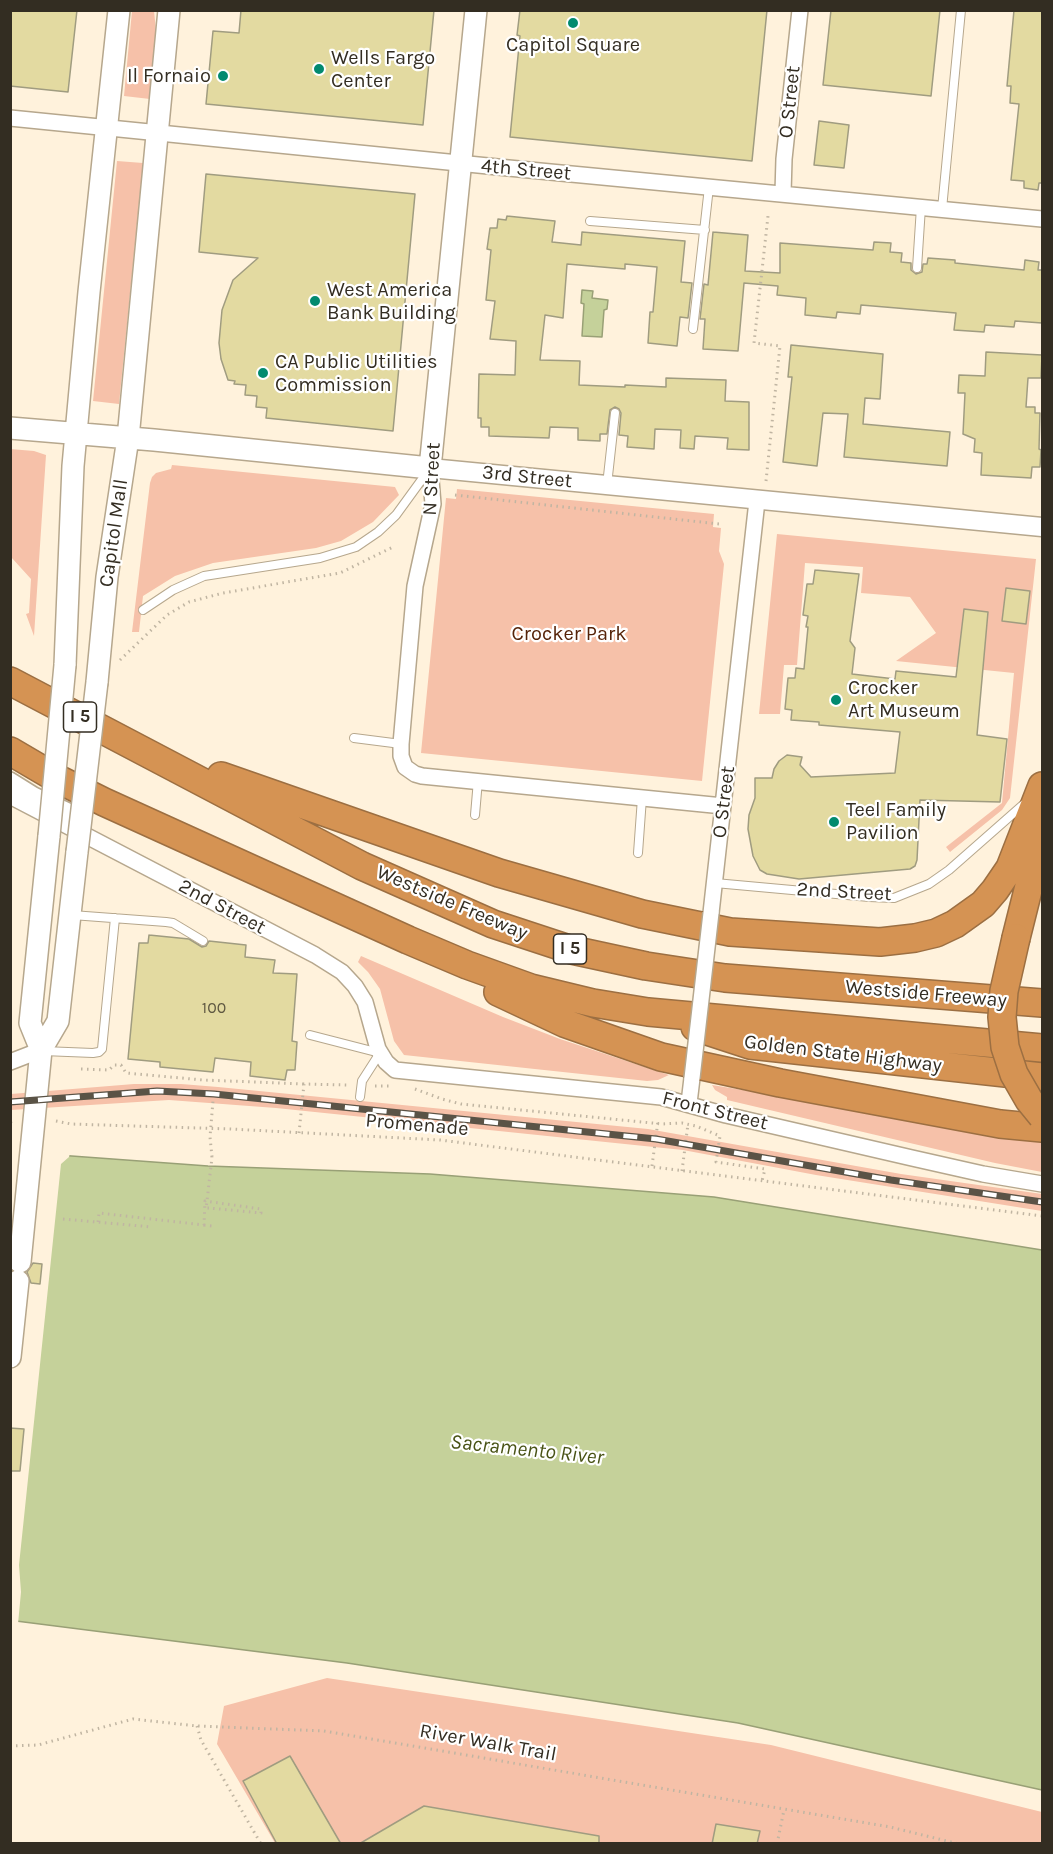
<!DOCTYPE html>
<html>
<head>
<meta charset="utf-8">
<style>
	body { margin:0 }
	#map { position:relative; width:1053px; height:1854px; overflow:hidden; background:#fff2dc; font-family:Karla,sans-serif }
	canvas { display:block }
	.frame { position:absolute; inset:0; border:12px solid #332d22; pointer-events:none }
</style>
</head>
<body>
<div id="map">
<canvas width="1053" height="1854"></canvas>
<div class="frame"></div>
</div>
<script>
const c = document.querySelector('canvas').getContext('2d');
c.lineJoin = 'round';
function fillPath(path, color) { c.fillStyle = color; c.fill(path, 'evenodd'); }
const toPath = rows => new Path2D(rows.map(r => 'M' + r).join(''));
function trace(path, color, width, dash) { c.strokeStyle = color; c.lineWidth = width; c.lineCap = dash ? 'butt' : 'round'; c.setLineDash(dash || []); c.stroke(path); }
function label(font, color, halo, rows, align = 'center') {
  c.font = font + ' Karla,sans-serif'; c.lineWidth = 4.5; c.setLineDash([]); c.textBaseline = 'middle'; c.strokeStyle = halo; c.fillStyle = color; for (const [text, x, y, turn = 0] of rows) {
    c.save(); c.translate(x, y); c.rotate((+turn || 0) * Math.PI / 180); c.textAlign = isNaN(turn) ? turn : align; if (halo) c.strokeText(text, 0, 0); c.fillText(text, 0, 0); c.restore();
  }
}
fillPath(toPath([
	[132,11,154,11,156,30,150,99,124,96],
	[117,161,143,163,119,404,93,401],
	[10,449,34,451,46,455,34,636,26,614,29,613,31,579,11,557],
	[172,465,395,487,399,495,373,522,341,541,316,548,213,563,175,576,143,596,139,632,132,632,150,483,152,477,156,473,171,469],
	[457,489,714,514,713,527,721,528,719,551,724,564,702,781,421,753,446,498,456,499],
	[777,534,1036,559,1010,798,1002,810,950,852,946,847,1002,803,1014,673,896,661,936,633,910,597,861,593,863,567,805,563,797,665,784,665,780,714,759,714],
	[361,956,503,1017,560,1039,669,1075,658,1080,647,1081,404,1055,394,1041,380,989,368,972,358,962],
	[134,1084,181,1084,218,1087,648,1129,901,1174,1042,1194,1042,1211,816,1175,683,1150,276,1108,169,1100,11,1110,11,1094],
	[712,1085,1042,1139,1042,1172,995,1163,727,1100,727,1097,715,1090],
	[327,1678,771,1745,1042,1812,1042,1843,275,1843,217,1744,224,1706]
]), '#f6c1a9');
const water = toPath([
	[582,290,593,291,592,298,608,300,607,309,604,310,602,337,582,336,584,304,581,303,582,290],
	[58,1155,208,1166,430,1174,714,1197,1042,1250,1042,1790,738,1723,347,1663,16,1621,11,1163,58,1155]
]);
fillPath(water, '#c5d19a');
trace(water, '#99a076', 1.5);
fillPath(toPath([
	[57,1152,70,1153,69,1157,61,1164,19,1565,21,1592,18,1624,10,1624,10,1160]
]), '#fff2dc');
const building = toPath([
	[10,10,77,10,68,92,10,86,10,10],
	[241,10,434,10,423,125,206,104,213,31,239,33,241,10],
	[520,10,767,10,752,161,510,137,520,36,517,35,520,10],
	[831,10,940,10,931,96,823,85,831,10],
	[1014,10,1042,10,1042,183,1039,183,1038,190,1024,188,1024,181,1011,180,1019,104,1010,103,1011,86,1007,86,1014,10],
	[819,121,849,125,844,168,814,165,819,121],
	[206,174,415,194,393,431,266,418,267,408,256,407,257,396,245,395,246,385,234,384,235,381,228,380,221,359,219,343,222,310,233,280,258,258,199,252,206,174],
	[507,216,555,221,552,242,581,245,582,232,685,241,681,282,692,283,688,318,680,317,677,346,648,343,650,312,653,312,657,267,625,264,625,269,567,264,563,318,545,315,540,360,580,361,579,385,625,387,625,385,666,387,666,378,726,380,725,401,749,402,749,450,727,449,728,438,695,436,694,449,680,448,681,430,655,429,654,449,627,447,628,436,619,435,621,413,619,409,615,407,610,410,607,434,600,434,600,441,578,440,578,428,550,427,549,438,489,436,489,427,481,427,481,418,478,418,479,374,515,375,516,341,490,339,495,301,486,300,491,250,487,249,490,228,497,228,498,219,506,220,507,216],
	[713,232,748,235,745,271,780,273,780,243,873,250,874,242,891,243,890,252,902,253,901,262,911,263,911,270,916,274,922,272,923,264,927,264,928,258,955,260,955,263,1024,270,1025,260,1039,262,1038,270,1042,270,1042,323,1015,321,1014,327,985,325,984,332,954,330,956,313,861,305,860,314,837,312,836,318,805,315,806,298,777,295,778,286,744,283,738,351,703,349,705,319,700,319,704,284,708,285,713,232],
	[791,345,883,354,880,399,865,398,863,424,950,432,947,466,844,457,848,414,823,413,817,466,783,462,792,377,788,377,791,345],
	[986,352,1042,355,1041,378,1028,378,1026,407,1035,407,1035,413,1040,413,1039,449,1041,450,1040,467,1032,467,1031,478,981,475,982,453,974,452,975,439,963,434,965,393,958,393,959,375,985,376,986,352],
	[815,570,859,574,850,641,855,648,852,674,895,679,896,671,956,677,964,609,988,612,977,735,1007,739,1000,802,920,800,917,860,915,866,910,869,799,879,767,874,760,870,753,856,748,829,749,815,755,798,755,778,772,778,774,769,779,761,787,755,802,757,800,765,811,777,895,773,900,732,819,725,819,722,791,720,792,710,785,709,788,678,795,678,796,668,804,669,808,627,806,627,808,616,803,615,807,584,813,584,815,570],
	[1006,588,1030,591,1026,624,1002,621,1006,588],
	[149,935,189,939,202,947,206,946,209,941,246,945,245,957,275,960,273,973,297,974,292,1041,297,1042,295,1070,287,1070,285,1080,250,1076,251,1062,215,1058,213,1072,160,1067,160,1062,128,1059,139,943,148,943,149,935],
	[33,1263,42,1264,40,1284,31,1283,27,1272,33,1263],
	[10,1428,24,1429,20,1471,10,1471,10,1428],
	[290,1756,341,1844,277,1844,243,1781,290,1756],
	[424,1806,599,1836,599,1844,359,1844,424,1806],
	[716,1824,760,1831,757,1844,712,1844,716,1824]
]);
fillPath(building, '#e3daa1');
trace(building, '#a09c80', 1.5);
const service = toPath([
	[942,209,961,10],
	[590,221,705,230],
	[917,268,921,207],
	[693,329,709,187],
	[607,485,615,413],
	[143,610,173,590,204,576,320,558,356,547,378,532,396,515,428,471],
	[354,738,401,744],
	[475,815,478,780],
	[638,853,642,798],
	[715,883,869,897,894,898,929,884,949,870,1024,804],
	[72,915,166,922,173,923,203,941],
	[310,1035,380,1053,362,1081,360,1097],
	[43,1051,93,1053,99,1052,102,1049,115,918]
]);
const minor = toPath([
	[10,118,498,167,1042,219],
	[783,193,784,159,800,10],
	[430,468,433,504,415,586,401,744,401,756,405,767,415,774,422,776,723,806],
	[10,780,34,795,81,817],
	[10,796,315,955,342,972,355,986,365,1002,378,1049,386,1062,395,1070,661,1097,726,1115,912,1158,983,1174,1042,1184],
	[711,913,757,501],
	[10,1062,41,1050],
	[689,1103,692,1078]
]);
const tertiary = toPath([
	[430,468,1042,527]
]);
const secondary = toPath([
	[10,428,154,440,430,468,476,10],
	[65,665,73,466,89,292,119,10],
	[97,682,107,577,128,438,169,10],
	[41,1050,30,1023,49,836],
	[20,1262,41,1050,58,1021,77,852],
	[10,1357,18,1281]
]);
const motorway = toPath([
	[10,681,362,866,493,924,572,950,646,966,725,978,1042,1003],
	[10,751,56,778,104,802,408,940,467,965,531,988,593,1003,648,1012,1042,1048],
	[221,776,499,873,642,914,730,932,880,942,915,938,936,933,955,924,983,904,995,890,1010,868,1042,786],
	[1016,938,1037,854,1040,814],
	[498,992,564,1023,661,1057,780,1083,1000,1124,1042,1128],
	[695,1027,750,1045,1042,1077]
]);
trace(service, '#b6a78d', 10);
trace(minor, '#b6a78d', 18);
trace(tertiary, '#b6a78d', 21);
trace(secondary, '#b6a78d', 24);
trace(motorway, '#9c6f42', 30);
trace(toPath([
	[766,481,780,346,754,343,768,216],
	[455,495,719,524],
	[120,660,167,615,189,602,223,593,340,573,395,546],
	[81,1069,109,1070,114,1065,121,1065,126,1073,203,1080,304,1084],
	[375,1086,393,1086],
	[415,1089,442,1099,461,1104,662,1124,682,1123,696,1126,720,1136,716,1162,765,1169,762,1181],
	[10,1116,11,1123],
	[56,1121,71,1124,231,1129,440,1140,1042,1216],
	[299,1133,304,1084,347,1085],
	[212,1157,210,1137,213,1101],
	[652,1166,658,1121],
	[682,1171,688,1124],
	[63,1219,152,1227],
	[98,1222,99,1213,204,1225,205,1201,261,1209,261,1213,209,1208],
	[204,1225,212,1226],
	[197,1726,201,1740,261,1844],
	[10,1746,38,1745,133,1719,197,1726,324,1731,890,1827,959,1844],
	[777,1844,784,1810]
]), '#c0b5a2', 3, [1.5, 4.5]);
trace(service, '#fff', 8);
trace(minor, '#fff', 15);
trace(tertiary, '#fff', 18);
trace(secondary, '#fff', 21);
trace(motorway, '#d59353', 27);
const rail = toPath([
	[10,1102,157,1091,214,1094,656,1139,891,1180,1042,1202]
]);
trace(rail, '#5a5346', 7);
trace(rail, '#fff', 4.5, [14]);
const minorBridge = toPath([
	[692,1078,711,913]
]);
const secondaryBridge = toPath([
	[49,836,65,665],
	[77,852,97,682]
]);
const motorwayBridge = toPath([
	[1016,938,1004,991,1002,1017,1005,1047,1014,1074,1029,1100,1042,1116]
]);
trace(minorBridge, '#b6a78d', 18, []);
trace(secondaryBridge, '#b6a78d', 24, []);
trace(motorwayBridge, '#9c6f42', 30, []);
trace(toPath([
	[209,1208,206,1208,207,1201,212,1157]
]), '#c0b5a2', 3, [1.5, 4.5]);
trace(minorBridge, '#fff', 15);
trace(secondaryBridge, '#fff', 21);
trace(motorwayBridge, '#d59353', 27);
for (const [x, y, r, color] of [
	[573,23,6,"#028a6f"],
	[319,69,6,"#028a6f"],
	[223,76,6,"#028a6f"],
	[315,301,6,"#028a6f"],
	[263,373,6,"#028a6f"],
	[836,700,6,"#028a6f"],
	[834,822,6,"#028a6f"]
]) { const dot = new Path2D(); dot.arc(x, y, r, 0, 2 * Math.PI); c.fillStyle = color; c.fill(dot); trace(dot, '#fff', 2); }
label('16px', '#5f5842', null, [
	["100",214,1008]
]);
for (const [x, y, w] of [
	[80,717,33],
	[570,949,33]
]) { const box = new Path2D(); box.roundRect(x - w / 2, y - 15, w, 30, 4.5); c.fillStyle = '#fff'; c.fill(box); trace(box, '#332d22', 1.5); }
label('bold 18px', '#332d22', null, [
	["I 5",80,717],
	["I 5",570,949]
]);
label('20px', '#332d22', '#fff', [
	["Capitol Square",573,45,"center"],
	["Wells Fargo",331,58],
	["Center",331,81],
	["Il Fornaio",211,76,"right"],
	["West America",327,290],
	["Bank Building",327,313],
	["CA Public Utilities",275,362],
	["Commission",275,385],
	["Crocker",848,688],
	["Art Museum",848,711],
	["Teel Family",846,810],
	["Pavilion",846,833]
], 'left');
label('20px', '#332d22', '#fff', [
	["O Street",790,102,-84],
	["4th Street",526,170,5],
	["3rd Street",527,477,6],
	["N Street",432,479,-87],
	["Capitol Mall",114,533,-82],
	["O Street",724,802,-83],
	["2nd Street",844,892,3],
	["Westside Freeway",452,903,23],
	["2nd Street",222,907,28],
	["Westside Freeway",926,994,5],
	["Golden State Highway",843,1054,7],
	["Front Street",715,1111,14],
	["Promenade",417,1125,5],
	["River Walk Trail",488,1743,10]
]);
label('20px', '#552207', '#fff', [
	["Crocker Park",569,634]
]);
label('italic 21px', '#485215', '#fff', [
	["Sacramento River",527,1450,6]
]);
</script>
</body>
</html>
